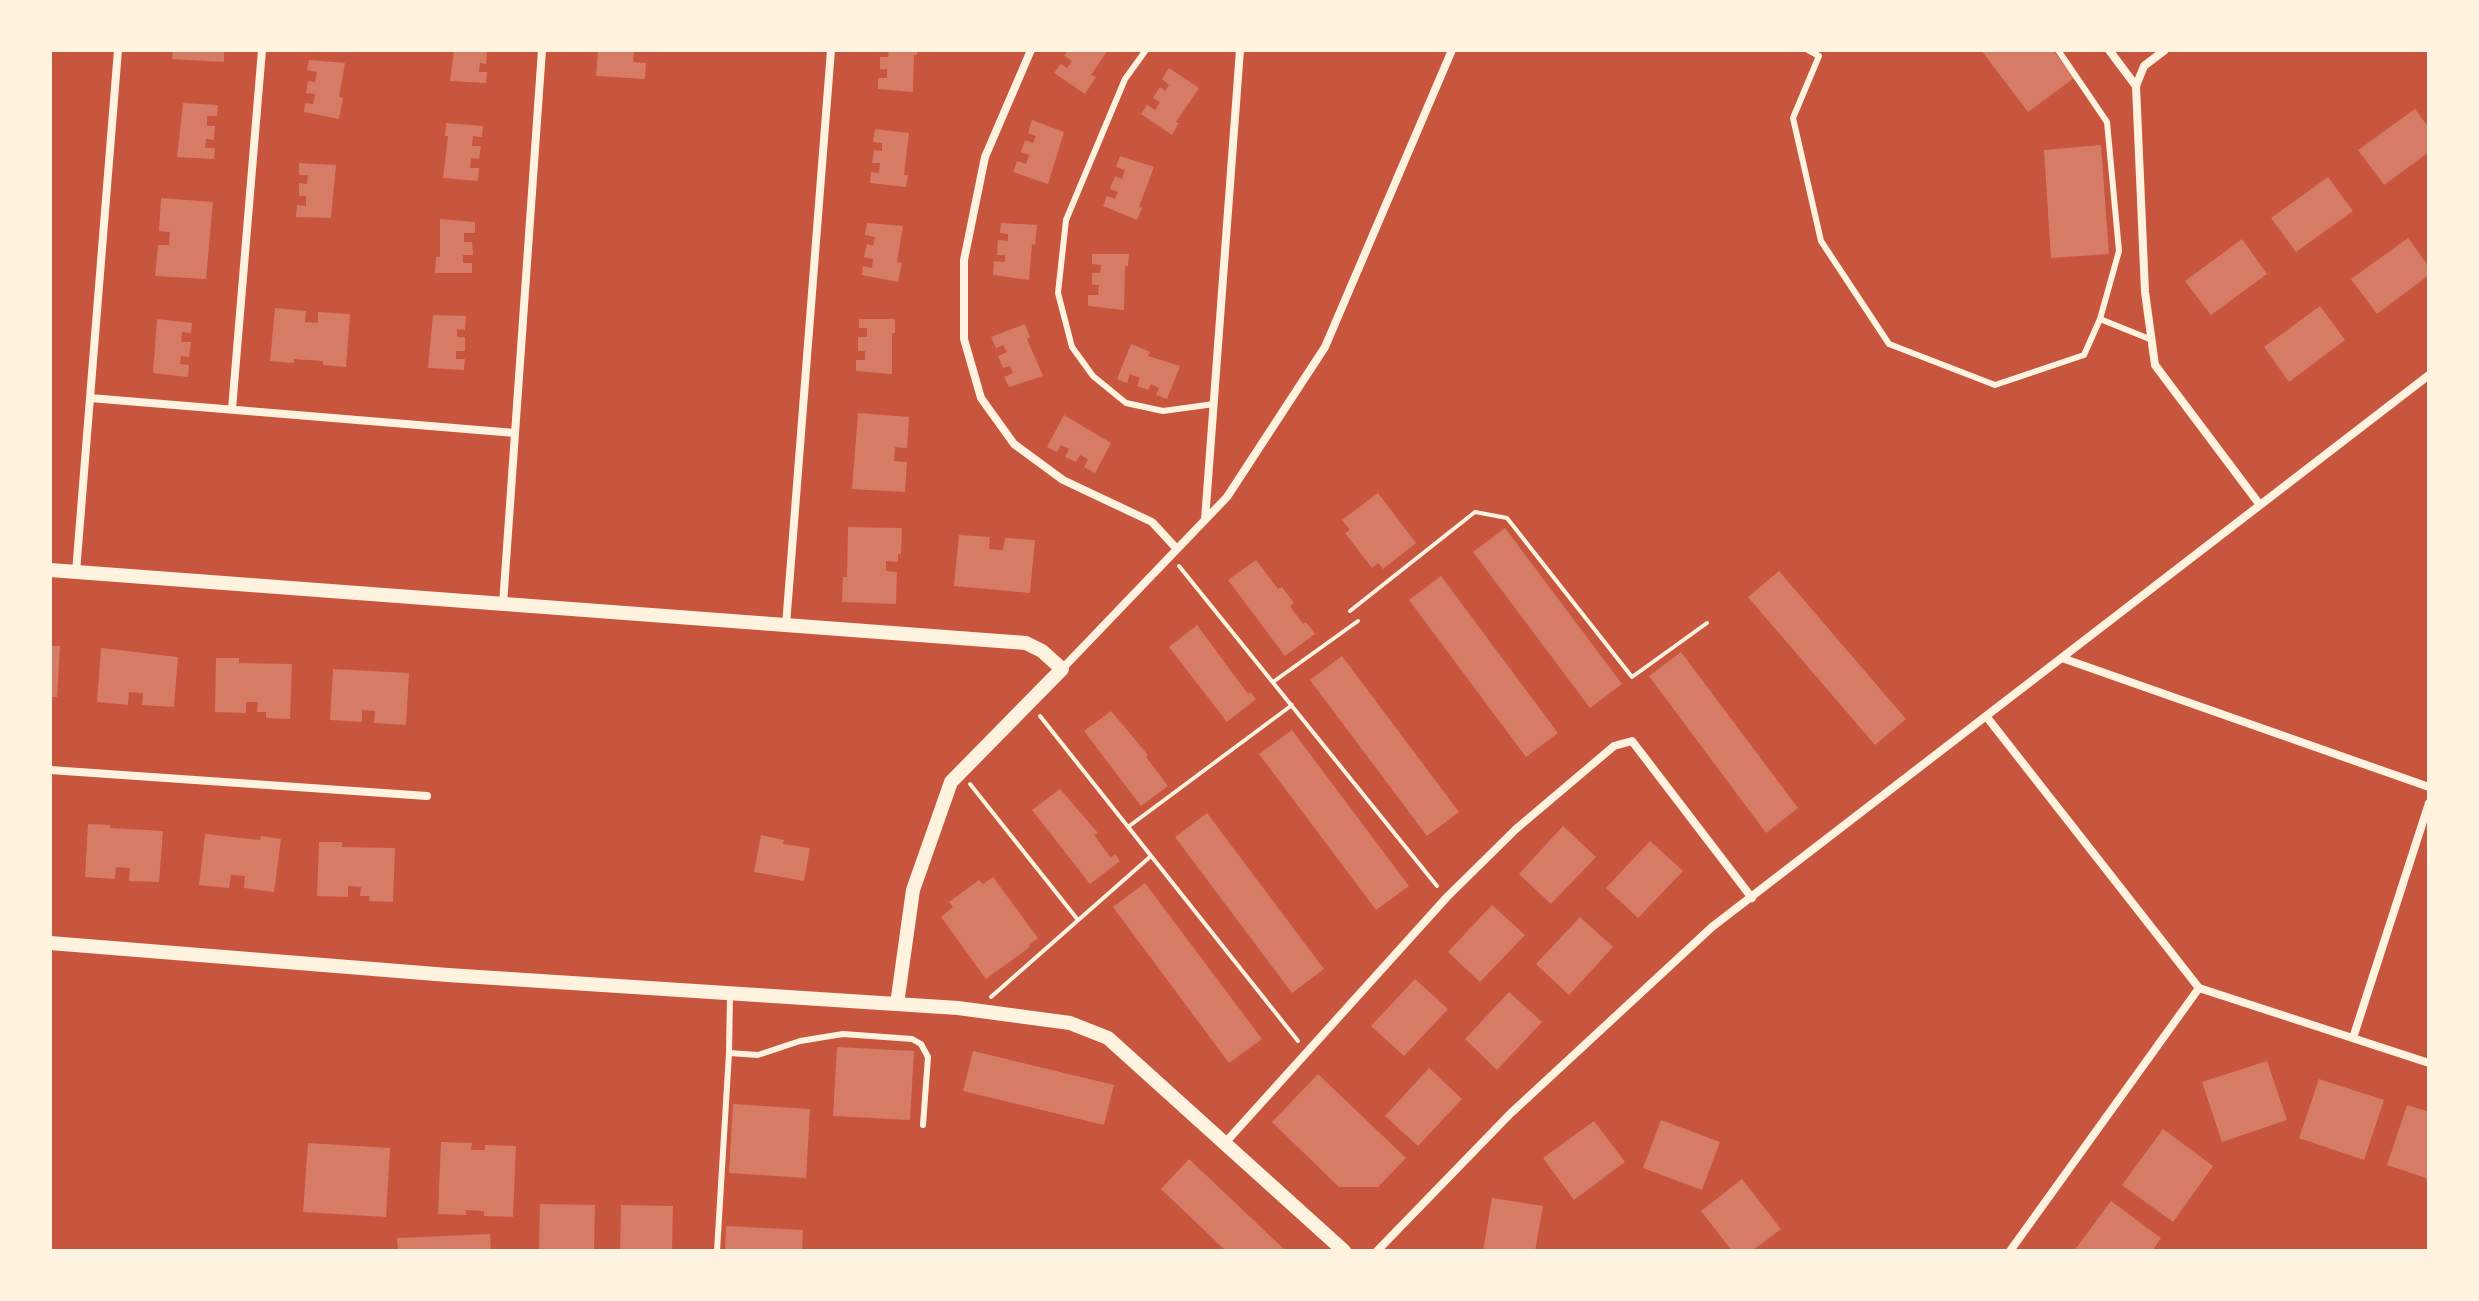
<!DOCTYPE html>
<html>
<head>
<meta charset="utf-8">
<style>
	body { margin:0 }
	#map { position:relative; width:2479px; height:1301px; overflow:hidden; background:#c8553d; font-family:Quicksand,sans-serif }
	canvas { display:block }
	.frame { position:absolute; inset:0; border:52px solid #fff3e0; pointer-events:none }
</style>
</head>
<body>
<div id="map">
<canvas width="2479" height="1301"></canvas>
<div class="frame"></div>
</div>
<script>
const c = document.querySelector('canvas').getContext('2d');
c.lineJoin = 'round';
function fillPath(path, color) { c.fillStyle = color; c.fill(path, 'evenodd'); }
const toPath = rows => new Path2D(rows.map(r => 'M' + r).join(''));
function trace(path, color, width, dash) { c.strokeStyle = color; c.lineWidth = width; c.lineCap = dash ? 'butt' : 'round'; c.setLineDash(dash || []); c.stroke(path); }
fillPath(toPath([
	[173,50,224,50,224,62,172,59],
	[454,50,487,51,486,64,480,63,479,72,487,72,486,83,450,81],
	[598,50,634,50,633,62,646,63,645,79,596,76],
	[889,50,917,50,917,55,914,55,913,92,878,89,878,78,887,78,887,69,880,69,880,57,888,57],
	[1068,50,1108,50,1091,75,1096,77,1085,94,1054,73,1061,64,1067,68,1072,61,1064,56],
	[1981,50,2053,50,2074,78,2028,112],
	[309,60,345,63,339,97,343,98,339,119,304,112,305,103,313,104,315,94,306,93,308,81,315,82,317,72,307,70],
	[1169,68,1199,88,1176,122,1179,123,1172,135,1141,114,1147,105,1155,110,1160,102,1153,98,1160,87,1165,91,1169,85,1162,79],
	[183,103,218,105,217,116,207,116,207,126,215,126,214,140,206,139,205,148,215,148,214,159,177,157],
	[2415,109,2429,128,2429,152,2384,185,2358,150],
	[1032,120,1064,132,1048,184,1013,172,1017,161,1026,164,1029,155,1021,152,1025,140,1033,143,1036,136,1028,133],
	[446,123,483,126,482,137,473,136,472,146,481,146,479,159,471,158,470,168,479,168,478,181,443,178,448,136,445,136],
	[875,129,909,133,904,175,908,175,906,187,870,183,871,172,879,173,880,163,872,163,874,150,882,151,882,143,873,142],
	[2101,145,2109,254,2051,258,2044,150],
	[1120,156,1154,167,1139,207,1142,208,1137,220,1103,206,1107,196,1115,199,1118,192,1110,189,1115,176,1122,179,1125,170,1116,167],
	[299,163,336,165,331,218,296,217,297,205,306,206,306,196,299,196,299,183,307,184,308,175,299,175],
	[2328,177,2353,211,2296,252,2271,218],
	[161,198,213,202,206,279,155,276,158,245,169,245,170,232,159,231],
	[440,219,475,222,475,233,464,233,464,242,472,242,473,255,463,255,463,263,472,263,472,273,435,273,436,257,440,257],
	[867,223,903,226,897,262,902,263,898,282,862,275,863,266,872,268,873,259,864,257,867,244,873,246,875,237,865,235],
	[1001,223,1037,225,1035,245,1032,244,1029,280,993,275,994,261,1005,262,1005,255,997,255,998,240,1008,241,1008,234,1000,233],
	[2408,238,2429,267,2429,275,2377,314,2351,279],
	[2242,239,2267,274,2211,315,2185,281],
	[1092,254,1129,254,1128,266,1125,266,1124,310,1088,306,1088,295,1098,295,1099,285,1092,285,1092,273,1100,273,1101,265,1092,264],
	[2320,306,2345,340,2289,382,2264,347],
	[275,308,306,311,305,322,318,323,318,312,350,314,346,367,323,365,323,361,294,359,294,363,270,361],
	[433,315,466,316,465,330,457,329,457,337,465,337,465,351,456,351,456,359,465,359,464,370,428,368],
	[157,319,192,323,191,333,182,332,181,342,191,342,189,357,181,356,180,364,189,365,188,377,153,373],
	[859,319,895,319,895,333,892,333,892,374,856,371,856,360,865,360,865,351,858,351,858,337,867,337,867,328,859,328],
	[1025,324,1030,337,1027,339,1043,376,1009,387,1004,377,1013,373,1010,366,1003,368,998,356,1007,352,1003,345,996,348,991,337],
	[1131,344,1150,352,1148,356,1180,366,1167,399,1156,395,1159,388,1151,384,1148,390,1137,386,1140,378,1130,374,1127,383,1117,379],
	[858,413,909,417,907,448,895,447,894,461,907,462,905,492,852,489],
	[1064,415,1111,443,1095,473,1084,467,1088,459,1080,455,1076,462,1065,457,1069,449,1061,445,1057,452,1047,447],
	[1378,493,1416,543,1383,569,1378,563,1372,568,1345,533,1350,530,1342,520],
	[848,527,902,528,901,554,898,554,898,562,886,561,886,571,897,572,896,604,842,602,843,577,847,577],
	[1505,528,1622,684,1590,708,1473,552],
	[959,535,990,537,989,549,1003,550,1005,538,1035,540,1030,593,954,586],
	[1256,560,1278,589,1282,587,1294,603,1290,606,1303,624,1306,622,1315,634,1285,656,1228,580],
	[1779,571,1906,719,1875,745,1748,597],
	[1441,576,1558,733,1526,757,1409,600],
	[1197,625,1248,694,1250,692,1256,699,1227,722,1169,647],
	[50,646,60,646,57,697,50,697],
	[101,648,178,657,174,707,142,705,143,693,129,692,128,705,97,702],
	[1681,652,1798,808,1766,833,1649,676],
	[1342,656,1459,812,1427,836,1310,680],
	[216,658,239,658,239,663,292,664,290,719,266,718,266,712,257,712,258,702,246,702,246,713,215,712],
	[333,669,409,673,406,725,374,723,375,711,362,710,362,722,330,720],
	[1111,711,1148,755,1146,757,1168,786,1141,806,1084,731],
	[1292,730,1409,886,1376,910,1259,754],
	[1060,789,1098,833,1094,835,1111,858,1115,854,1120,861,1090,884,1032,810],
	[1207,813,1324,969,1292,993,1175,837],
	[88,824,110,825,110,828,163,831,159,882,129,881,130,868,116,867,115,879,85,877],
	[1563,826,1596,857,1551,904,1519,874],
	[205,834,260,840,261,836,281,839,274,892,244,888,245,876,231,875,229,888,199,885],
	[761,835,784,840,783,844,810,848,804,881,754,872],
	[1650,841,1683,871,1638,918,1606,888],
	[319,842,342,842,342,847,395,848,393,902,369,901,370,896,360,896,361,887,348,886,348,897,317,896],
	[993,877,1038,938,1029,945,1030,947,986,979,941,917,953,907,949,902,979,880,983,884],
	[1145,883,1262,1039,1229,1063,1113,907],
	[1492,905,1525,935,1480,982,1448,952],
	[1580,917,1613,947,1569,995,1536,964],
	[1415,979,1448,1009,1404,1056,1371,1026],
	[1509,992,1542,1022,1497,1070,1465,1039],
	[837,1047,914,1051,910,1120,833,1116],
	[973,1051,1114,1085,1104,1125,963,1091],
	[2267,1061,2287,1120,2222,1142,2202,1082],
	[1429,1068,1462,1099,1418,1146,1385,1116],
	[1318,1074,1406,1158,1378,1187,1339,1187,1272,1122],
	[2319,1079,2384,1100,2364,1160,2299,1138],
	[733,1104,810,1109,806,1178,729,1173],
	[2407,1105,2429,1112,2429,1179,2387,1165],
	[1661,1120,1720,1142,1702,1190,1643,1168],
	[1594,1121,1625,1162,1574,1200,1543,1158],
	[2163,1129,2213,1166,2173,1222,2122,1185],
	[441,1142,472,1143,471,1150,485,1150,485,1145,516,1146,513,1217,484,1216,484,1211,466,1210,466,1215,438,1214],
	[308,1143,390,1148,386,1217,303,1212],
	[1189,1159,1286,1251,1226,1251,1161,1189],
	[1742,1179,1781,1229,1752,1251,1732,1251,1701,1211],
	[1492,1198,1543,1206,1535,1251,1483,1251],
	[2111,1201,2161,1238,2152,1251,2074,1251],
	[540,1204,595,1205,594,1251,539,1251],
	[621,1205,673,1206,672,1251,620,1251],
	[726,1226,803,1230,802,1251,725,1251],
	[490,1234,491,1251,398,1251,397,1238]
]), '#d67c66');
trace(toPath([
	[1179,566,1437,886],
	[1350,611,1475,512,1507,518,1632,677,1707,623],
	[1273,682,1358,621],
	[1040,716,1298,1041],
	[970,784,1078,920],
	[1128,827,1292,705],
	[991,997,1151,856]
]), '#fff3e0', 4);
trace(toPath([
	[1146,50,1125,79,1066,220,1058,293,1072,347,1093,376,1126,403,1163,411,1214,404],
	[1808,50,1819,56,1793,118,1821,241,1889,344,1995,385,2084,355,2100,319,2119,251,2107,122,2058,50],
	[2100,319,2152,340],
	[729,1053,758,1055,800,1041,843,1034,912,1039,921,1044,928,1057,923,1125],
	[717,1251,729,1053,730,995]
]), '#fff3e0', 6);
trace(toPath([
	[1031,50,985,157,964,260,964,339,981,398,1014,444,1063,480,1152,522,1177,549],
	[2109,50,2136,86],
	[2165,50,2144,66,2136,86,2145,292,2155,365,2260,505],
	[90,398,515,433],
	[232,409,262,50],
	[1205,520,1240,50],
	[76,572,118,50],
	[503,604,542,50],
	[786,625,831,50],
	[2062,658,2429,787],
	[1062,669,1227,497,1325,347,1452,50],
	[1986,716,2199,988,2429,1063],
	[50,770,427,796],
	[2353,1038,2429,803],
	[1225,1143,1447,897,1516,829,1614,746,1632,741,1752,898],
	[1377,1251,1510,1114,1712,927,2429,375],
	[2010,1251,2199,988]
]), '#fff3e0', 8);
trace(toPath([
	[50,570,1026,643,1042,651,1062,669,951,782,913,890,897,1004],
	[50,943,448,975,958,1008,1070,1023,1108,1038,1344,1251]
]), '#fff3e0', 14);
</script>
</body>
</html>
